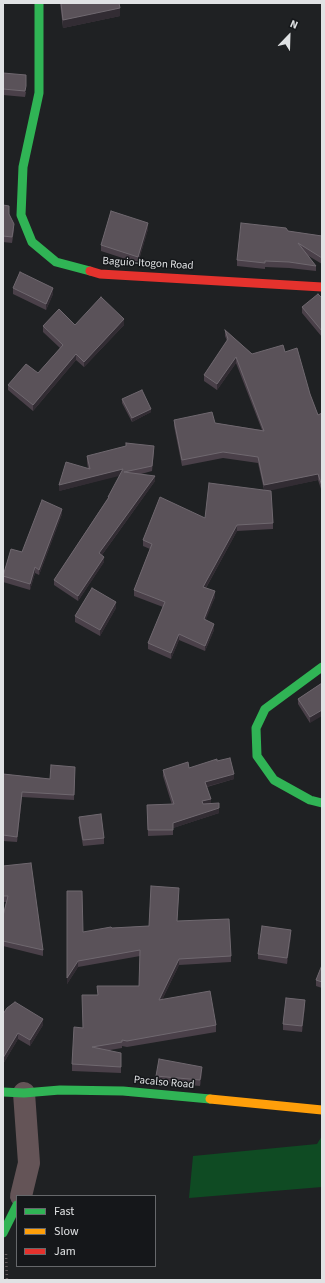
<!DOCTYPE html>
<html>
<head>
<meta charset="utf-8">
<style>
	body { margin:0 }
	#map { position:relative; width:325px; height:1283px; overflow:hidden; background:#1f2123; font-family:"Source Sans 3",sans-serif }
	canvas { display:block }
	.frame { position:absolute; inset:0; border:4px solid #e0e2e4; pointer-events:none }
	.legend { position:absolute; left:16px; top:1195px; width:140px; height:72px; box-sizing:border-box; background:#15171a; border:1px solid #66686b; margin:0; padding:5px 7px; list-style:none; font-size:12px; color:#e0e2e4 }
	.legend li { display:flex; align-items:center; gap:8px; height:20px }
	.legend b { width:20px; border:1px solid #66686b }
	.north { position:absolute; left:269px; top:16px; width:40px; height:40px; -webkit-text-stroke:3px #15171a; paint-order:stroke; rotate:23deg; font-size:11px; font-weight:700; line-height:16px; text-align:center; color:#e0e2e4 }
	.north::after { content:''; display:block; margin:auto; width:14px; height:18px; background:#e0e2e4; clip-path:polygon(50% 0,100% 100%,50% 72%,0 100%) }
</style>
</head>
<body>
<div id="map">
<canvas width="325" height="1283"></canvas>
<div class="frame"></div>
<ul class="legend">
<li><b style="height:5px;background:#30b455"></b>Fast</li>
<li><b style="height:5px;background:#ff9f0a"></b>Slow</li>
<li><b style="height:5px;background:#e5322d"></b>Jam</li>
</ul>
<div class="north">N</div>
</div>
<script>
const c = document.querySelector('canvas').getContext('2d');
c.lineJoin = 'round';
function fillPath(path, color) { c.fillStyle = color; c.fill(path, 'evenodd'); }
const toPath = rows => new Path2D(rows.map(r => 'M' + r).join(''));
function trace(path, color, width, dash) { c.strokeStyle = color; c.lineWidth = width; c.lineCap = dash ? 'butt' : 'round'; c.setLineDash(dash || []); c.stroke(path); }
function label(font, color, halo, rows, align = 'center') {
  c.font = font + ' "Source Sans 3",sans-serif'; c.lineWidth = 3; c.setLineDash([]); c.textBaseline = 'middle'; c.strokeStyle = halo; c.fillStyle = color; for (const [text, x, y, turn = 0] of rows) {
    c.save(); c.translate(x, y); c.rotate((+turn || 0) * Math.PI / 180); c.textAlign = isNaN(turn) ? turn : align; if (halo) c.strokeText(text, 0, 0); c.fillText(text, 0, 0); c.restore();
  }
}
fillPath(toPath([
	[322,1136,322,1187,189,1198,193,1156,317,1144]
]), '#0f4b23');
trace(toPath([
	[6,1254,7,1280]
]), '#605759', 2.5, [1, 3]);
trace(toPath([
	[21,1196,29,1163,24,1093]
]), '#645457', 22);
trace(toPath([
	[39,3,39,93,23,167,21,215,32,242,56,262,90,271],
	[322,667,265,709,256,728,257,756,274,780,310,800,322,803],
	[3,1092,24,1093,60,1090,123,1091,210,1099],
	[3,1233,17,1205]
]), '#30b455', 9);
trace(toPath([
	[210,1099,322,1110]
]), '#ff9f0a', 9);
trace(toPath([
	[90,271,100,274,322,287]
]), '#e5322d', 9);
fillPath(toPath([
	[60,3,119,3,120,16,63,28],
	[3,73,26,92,25,97,3,95],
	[3,205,9,214,14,230,12,243,3,242],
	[148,229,138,263,101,251,101,245],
	[288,231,322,236,322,264,307,255,316,266,316,271,289,268,265,267,265,269,237,266,237,260],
	[13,288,53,294,46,310,13,294],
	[322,298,322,337,302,313,302,307],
	[75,325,124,325,84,367,76,360,33,411,8,390,8,385,38,373,60,348,43,332,43,326],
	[225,330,252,354,285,352,310,394,318,415,322,413,322,492,318,480,269,490,273,523,273,529,237,531,206,588,215,597,205,620,214,630,205,651,179,640,171,659,148,649,148,643,163,607,134,596,134,590,150,549,143,546,143,540,205,518,264,490,258,463,223,458,182,466,174,426,174,420,215,423,262,430,236,363,217,390,204,381,204,375,227,341,225,336],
	[122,399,151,412,132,422,122,403],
	[154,451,152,471,141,474,155,481,102,555,104,562,78,601,54,585,54,580,108,498,108,497,120,475,59,491,88,469,87,462,87,456],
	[62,514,39,575,35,573,30,590,3,582,3,576,22,552],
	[116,608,100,636,75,622,75,616],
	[322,683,310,723,298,704,298,699],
	[217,761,234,779,207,787,211,804,219,813,173,828,173,835,148,836,147,805,172,805,163,776,163,770,189,768],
	[75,767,74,800,22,797,17,842,3,841,3,774,50,779],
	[79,817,104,838,104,844,83,846,79,823],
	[3,866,43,950,43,956,3,946,3,916,6,902,3,902],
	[67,891,83,932,112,928,149,926,179,894,177,921,231,956,231,962,179,965,162,1000,216,1025,216,1032,127,1047,122,1046,122,1048,110,1050,121,1059,121,1073,72,1071,72,1064,83,1028,98,995,139,986,140,956,78,967,67,984],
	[291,936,287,964,258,959,258,954],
	[322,965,322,988,316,986,316,980],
	[305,1006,302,1032,283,1030,283,1024],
	[3,1014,43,1025,30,1046,18,1039,3,1064],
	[202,1073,200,1086,156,1082,156,1076]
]), '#4a4049');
fillPath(toPath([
	[120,8,120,16,63,28,63,20],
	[148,223,148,229,138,263,138,257],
	[53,288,53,294,46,310,46,304],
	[124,319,124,325,84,367,84,362],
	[76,354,76,360,33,411,33,405],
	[236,357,236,363,217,390,217,384],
	[151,409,151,412,132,422,132,418],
	[123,469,123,475,59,491,59,485],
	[318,474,318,480,264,492,264,485],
	[155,476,155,481,99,559,99,553],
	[62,509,62,514,39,575,39,570],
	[237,525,237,531,203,593,203,587],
	[104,557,104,562,78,601,78,596],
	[35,567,35,573,30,590,30,584],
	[215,591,215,597,204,625,204,619],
	[116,602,116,608,100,636,100,630],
	[214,624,214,630,205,651,205,646],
	[179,634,179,640,171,659,171,653],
	[322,710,322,716,310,723,310,717],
	[234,774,234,779,205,787,205,782],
	[22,792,22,797,17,842,17,837],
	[211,799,211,804,202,807,202,801],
	[219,808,219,813,173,828,173,823],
	[291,930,291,936,287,964,287,958],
	[179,959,179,965,159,1006,159,1000],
	[78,961,78,967,67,984,67,978],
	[305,1000,305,1006,302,1032,302,1026],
	[43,1019,43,1025,30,1046,30,1040],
	[18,1033,18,1039,3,1064,3,1058],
	[202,1067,202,1073,200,1086,200,1080]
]), '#322c33');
const building = toPath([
	[61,3,119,3,120,8,63,20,61,3],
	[3,73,26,75,26,86,25,91,3,89,3,73],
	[3,205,9,206,9,214,14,224,12,237,3,236,3,205],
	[111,211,148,223,138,257,101,245,111,211],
	[241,223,286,228,288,231,322,236,322,258,298,243,316,266,289,262,265,261,265,263,237,260,241,223],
	[20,272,53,288,46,304,13,288,20,272],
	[318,294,322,298,322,331,302,307,318,294],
	[101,297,124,319,84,362,76,354,33,405,8,385,26,364,38,373,63,345,43,326,59,309,75,325,101,297],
	[225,330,252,354,283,345,285,352,297,348,310,394,318,415,322,413,322,486,318,474,264,485,258,457,223,452,182,460,174,420,212,412,215,423,264,431,236,357,217,384,204,375,228,339,225,330],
	[142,390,151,409,132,418,122,399,142,390],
	[126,443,154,446,152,466,124,472,155,476,99,553,104,557,78,596,54,580,109,497,108,497,123,469,59,485,66,462,90,469,87,456,126,446,126,443],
	[209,483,271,491,273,523,237,525,203,587,215,591,204,619,214,624,205,646,179,634,171,653,148,643,165,602,134,590,152,544,143,540,160,497,205,518,209,483],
	[42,500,62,509,39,570,35,567,30,584,3,576,11,549,22,552,42,500],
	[92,588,116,602,100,630,75,616,92,588],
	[322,683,322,710,310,717,298,699,322,683],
	[230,758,234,774,205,782,211,799,202,801,203,804,219,803,219,808,173,823,173,830,148,830,147,805,174,804,163,770,188,762,189,768,217,759,217,761,230,758],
	[51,765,75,767,74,795,22,792,17,837,3,835,3,774,50,779,51,765],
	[101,814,104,838,83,840,79,817,101,814],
	[31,863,43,950,3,941,3,916,8,896,3,896,3,866,31,863],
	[151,886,179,888,177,921,229,919,231,956,179,959,159,1000,210,991,216,1025,127,1041,122,1040,122,1042,92,1047,121,1053,121,1067,72,1064,74,1027,83,1028,82,995,98,995,97,986,139,986,140,950,78,961,67,978,67,891,82,891,83,932,111,927,112,928,149,926,151,886],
	[262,926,291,930,287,958,258,954,262,926],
	[322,965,322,982,316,980,322,965],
	[286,998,305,1000,302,1026,283,1024,286,998],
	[15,1002,43,1019,30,1040,18,1033,3,1058,3,1014,7,1008,15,1002],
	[159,1059,202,1067,200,1080,156,1076,159,1059]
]);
fillPath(building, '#5a5259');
trace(building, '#6f686f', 1);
label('11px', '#e0e2e4', '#15171a', [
	["Baguio-Itogon Road",148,264,3],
	["Pacalso Road",164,1083,5]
]);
</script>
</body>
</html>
